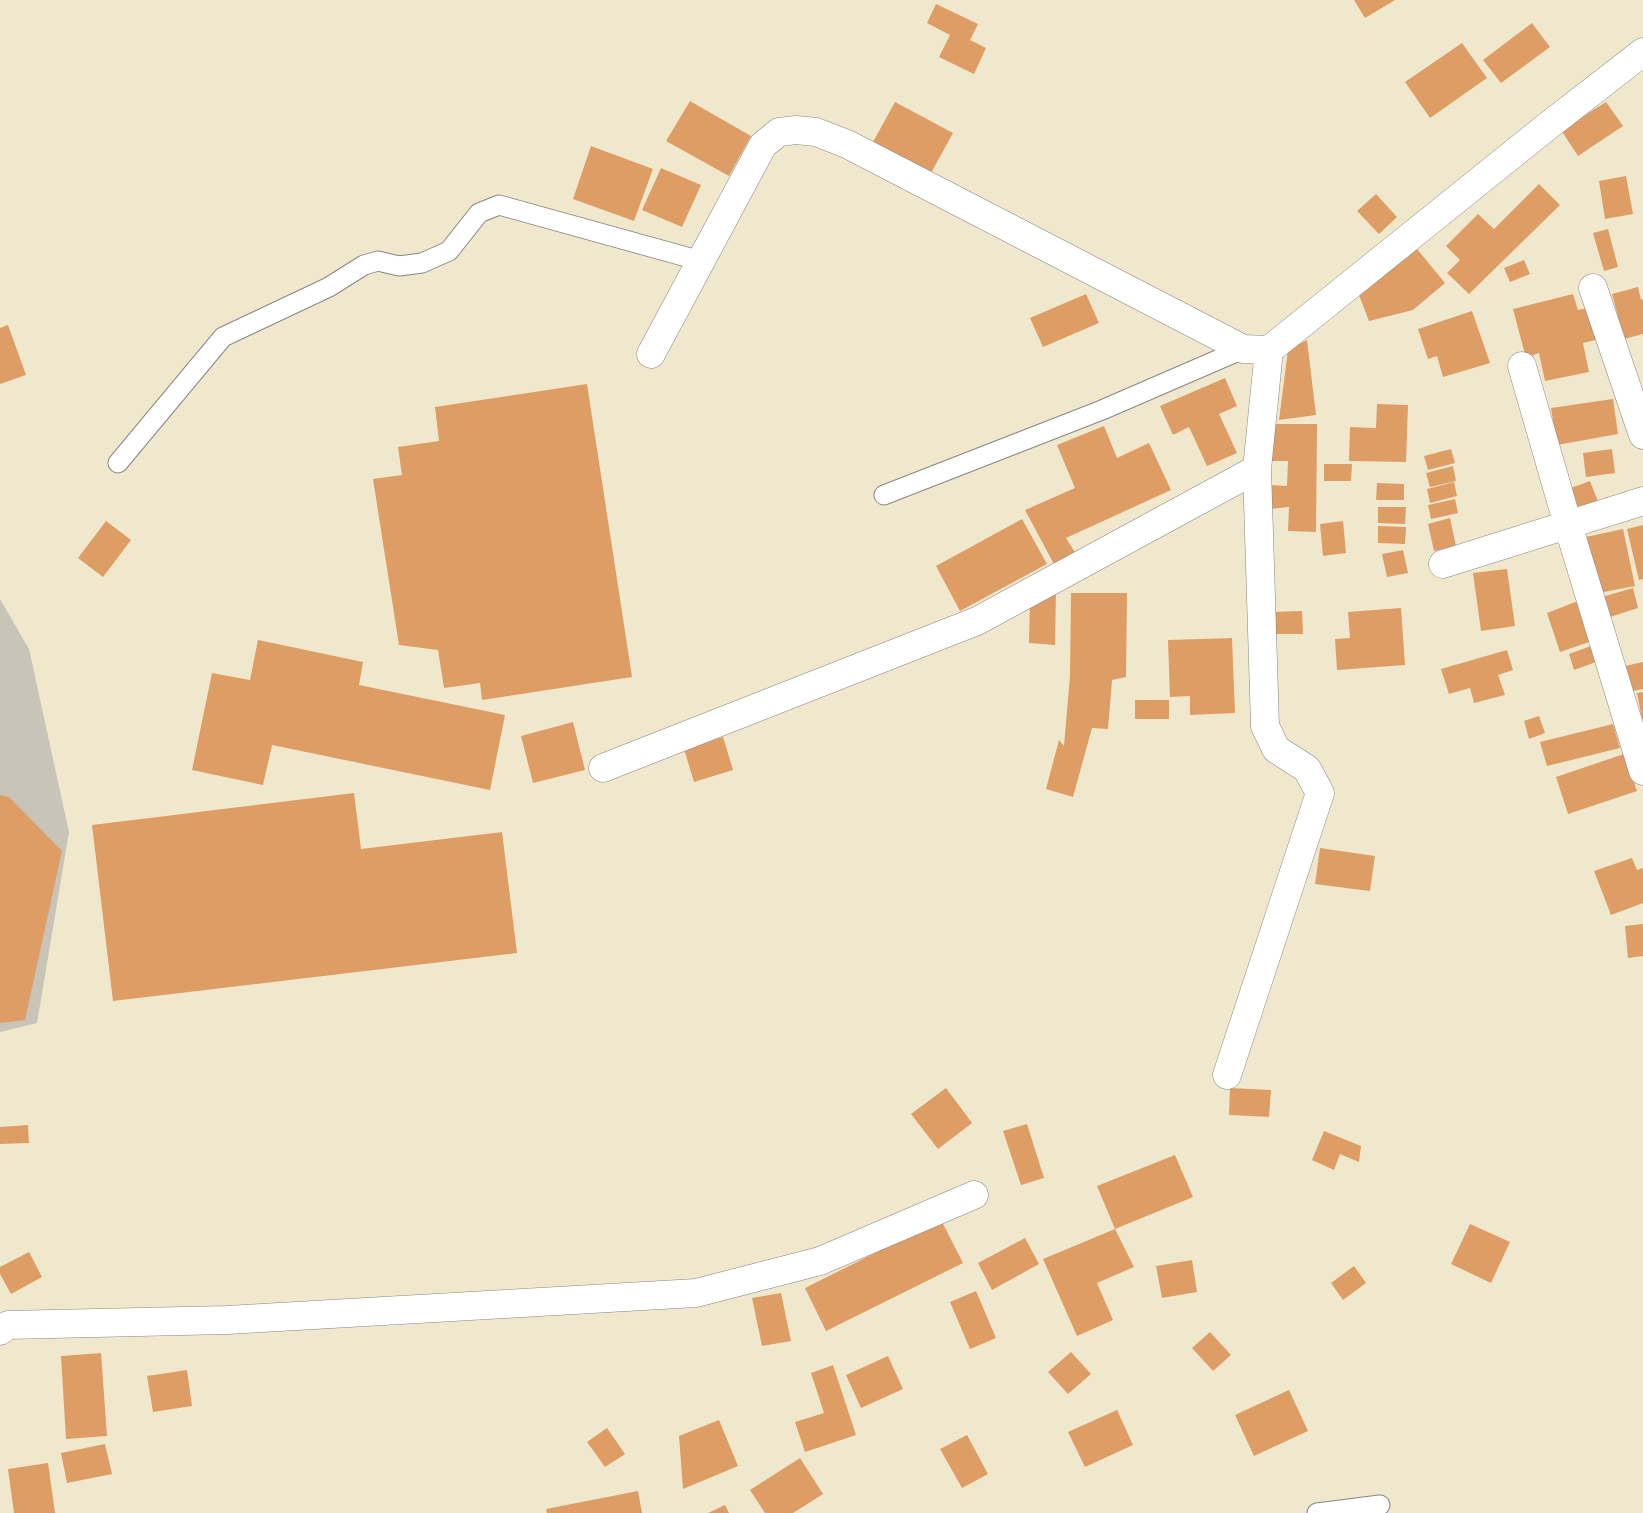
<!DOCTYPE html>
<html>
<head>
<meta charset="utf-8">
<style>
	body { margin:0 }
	canvas { display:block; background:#f0e8cd }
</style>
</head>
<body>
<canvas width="1643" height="1513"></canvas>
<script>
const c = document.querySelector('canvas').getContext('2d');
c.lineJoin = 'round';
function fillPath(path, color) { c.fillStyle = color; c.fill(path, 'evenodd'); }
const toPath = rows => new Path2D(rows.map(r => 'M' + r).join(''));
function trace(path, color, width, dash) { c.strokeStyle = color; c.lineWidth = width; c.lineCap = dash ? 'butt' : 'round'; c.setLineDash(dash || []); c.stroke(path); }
fillPath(toPath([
	[0,599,29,649,69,832,37,1023,0,1032]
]), '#c8c4b8');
fillPath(toPath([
	[1354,0,1395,0,1365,18],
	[936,4,978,24,970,40,986,48,974,74,939,57,950,35,927,23],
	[1532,23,1550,47,1501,83,1483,60],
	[1462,43,1487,78,1430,118,1405,82],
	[690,101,751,136,729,176,666,141],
	[895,102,953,133,931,173,873,142],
	[1606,102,1623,126,1578,156,1561,130],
	[591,146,653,169,634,221,573,199],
	[661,168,701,185,682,227,642,210],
	[1626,176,1633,214,1605,219,1599,181],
	[1539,184,1560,205,1469,294,1447,273,1460,260,1446,246,1478,214,1494,229],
	[1376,194,1397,217,1379,234,1357,211],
	[1608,229,1618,267,1604,271,1593,233],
	[1417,249,1445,283,1413,310,1369,321,1357,290],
	[1524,260,1530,274,1510,282,1504,268],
	[1638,287,1641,300,1643,299,1643,334,1624,339,1612,294],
	[1086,294,1099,323,1043,347,1030,318],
	[1573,294,1578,310,1597,306,1604,338,1583,343,1589,372,1545,381,1539,353,1526,358,1513,309],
	[1472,311,1490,363,1443,377,1437,356,1428,359,1418,329],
	[8,325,26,375,0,384,0,328],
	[1307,340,1316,415,1279,420,1288,350],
	[1225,378,1237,406,1219,414,1237,453,1207,466,1189,427,1173,435,1160,406],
	[587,384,632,677,482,700,480,683,444,688,438,650,399,645,373,479,402,475,398,447,439,441,435,407],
	[1613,399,1618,434,1557,445,1551,408],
	[1377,404,1408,405,1406,462,1349,461,1350,427,1376,428],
	[1268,424,1317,424,1316,532,1288,531,1289,507,1269,509,1270,485,1287,486,1288,461,1268,461],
	[1104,426,1117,458,1149,443,1171,490,1066,538,1076,554,1055,566,1025,510,1075,488,1057,445],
	[1451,449,1455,463,1428,470,1424,456],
	[1612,449,1615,473,1586,477,1583,453],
	[1324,464,1352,464,1351,481,1324,481],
	[1453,466,1456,481,1430,487,1426,473],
	[1590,481,1599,504,1577,513,1568,489],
	[1454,482,1457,496,1430,503,1427,489],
	[1377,483,1404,484,1404,500,1376,500],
	[1455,499,1458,513,1431,519,1428,505],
	[1378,507,1406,507,1405,524,1378,523],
	[1450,518,1456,546,1434,551,1428,524],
	[1022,519,1047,564,960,611,936,566],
	[106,521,131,540,103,577,78,558],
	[1343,521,1346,553,1323,556,1320,524],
	[1643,525,1643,579,1639,580,1627,529],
	[1378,526,1406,527,1405,544,1378,543],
	[1623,529,1635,586,1599,593,1586,537],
	[1403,550,1408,573,1387,577,1382,554],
	[1507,569,1515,626,1481,631,1473,573],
	[1056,588,1055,645,1029,643,1030,602],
	[1633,588,1638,608,1607,618,1602,597],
	[1071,593,1127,593,1126,677,1112,680,1108,729,1092,728,1073,797,1046,789,1059,740,1064,746,1070,676],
	[1578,601,1592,641,1560,652,1547,613],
	[1401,608,1405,665,1337,670,1335,639,1350,638,1348,612],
	[1302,611,1303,634,1274,634,1274,612],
	[1232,638,1235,713,1190,715,1190,696,1170,697,1168,640],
	[258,640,363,662,359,685,505,715,490,790,272,745,263,785,192,770,212,673,250,680],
	[1591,646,1596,662,1574,670,1569,654],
	[1507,650,1513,670,1498,675,1505,695,1474,703,1470,688,1449,694,1441,669],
	[1643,662,1643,689,1632,691,1625,666],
	[1643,692,1643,719,1642,719,1637,693],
	[1135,700,1169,700,1169,719,1135,719],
	[1539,716,1545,733,1529,739,1524,721],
	[573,722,585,770,533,783,521,736],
	[1613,724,1620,748,1547,766,1540,742],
	[723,737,733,770,694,782,684,749],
	[1624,754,1637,791,1568,814,1556,777],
	[354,793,361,849,502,832,517,953,113,1001,92,825],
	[0,795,9,797,62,851,25,1020,0,1023],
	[1320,848,1375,856,1370,891,1315,884],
	[1632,858,1637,870,1643,868,1643,903,1611,915,1594,871],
	[1643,924,1643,956,1628,958,1625,926],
	[946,1088,972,1123,938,1149,911,1114],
	[1230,1088,1271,1090,1269,1117,1229,1115],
	[1027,1124,1044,1178,1021,1185,1003,1131],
	[28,1125,29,1143,0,1144,0,1127],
	[1324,1131,1361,1146,1359,1162,1340,1154,1334,1170,1312,1160],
	[1175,1155,1193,1197,1115,1229,1134,1267,1097,1283,1113,1320,1077,1336,1043,1259,1115,1229,1097,1186],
	[941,1220,963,1263,826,1331,805,1288],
	[1470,1224,1510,1242,1491,1283,1451,1264],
	[1025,1238,1039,1264,992,1290,978,1263],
	[29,1252,42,1277,11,1294,0,1274,0,1267],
	[1192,1260,1197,1292,1162,1298,1156,1266],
	[1354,1266,1366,1283,1343,1300,1331,1283],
	[976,1291,996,1338,970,1349,950,1302],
	[781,1293,791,1341,762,1346,752,1298],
	[1210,1332,1231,1355,1213,1371,1192,1348],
	[1071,1352,1091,1374,1068,1394,1048,1372],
	[101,1353,107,1436,66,1439,61,1356],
	[888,1356,903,1389,861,1408,846,1375],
	[833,1365,856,1435,805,1452,795,1422,824,1413,811,1373],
	[187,1370,192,1406,153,1412,147,1376],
	[1289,1390,1308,1431,1254,1456,1235,1415],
	[1117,1410,1133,1445,1085,1467,1068,1432],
	[719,1420,738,1466,683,1489,679,1436],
	[607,1428,625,1454,605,1467,587,1442],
	[967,1435,988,1474,962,1488,940,1449],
	[105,1444,112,1474,67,1483,61,1453],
	[800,1458,823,1494,793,1513,765,1513,750,1490],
	[48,1463,55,1513,14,1513,8,1469],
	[638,1491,642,1513,547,1513,546,1509],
	[725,1505,729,1513,708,1513]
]), '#de9d64');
const service = toPath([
	[118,463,223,337,329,287,364,265,378,261,399,266,422,263,449,251,479,213,499,205,701,261],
	[884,495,1102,410,1243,349],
	[1317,1513,1380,1505]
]);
const minor = toPath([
	[1593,288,1643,435],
	[651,354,763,145,779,132,796,130,816,132,847,144,1243,349,1269,350],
	[1522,366,1568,525,1643,771],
	[1443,564,1643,501],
	[603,768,977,621,1257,469,1269,350,1549,125,1643,52],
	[1227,1075,1320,793,1307,769,1276,749,1265,726,1257,469],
	[0,1331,8,1325,227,1320,696,1293,820,1261,974,1195]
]);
trace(service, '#898584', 21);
trace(minor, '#898584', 29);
trace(service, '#fff', 19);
trace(minor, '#fff', 28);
</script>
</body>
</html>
